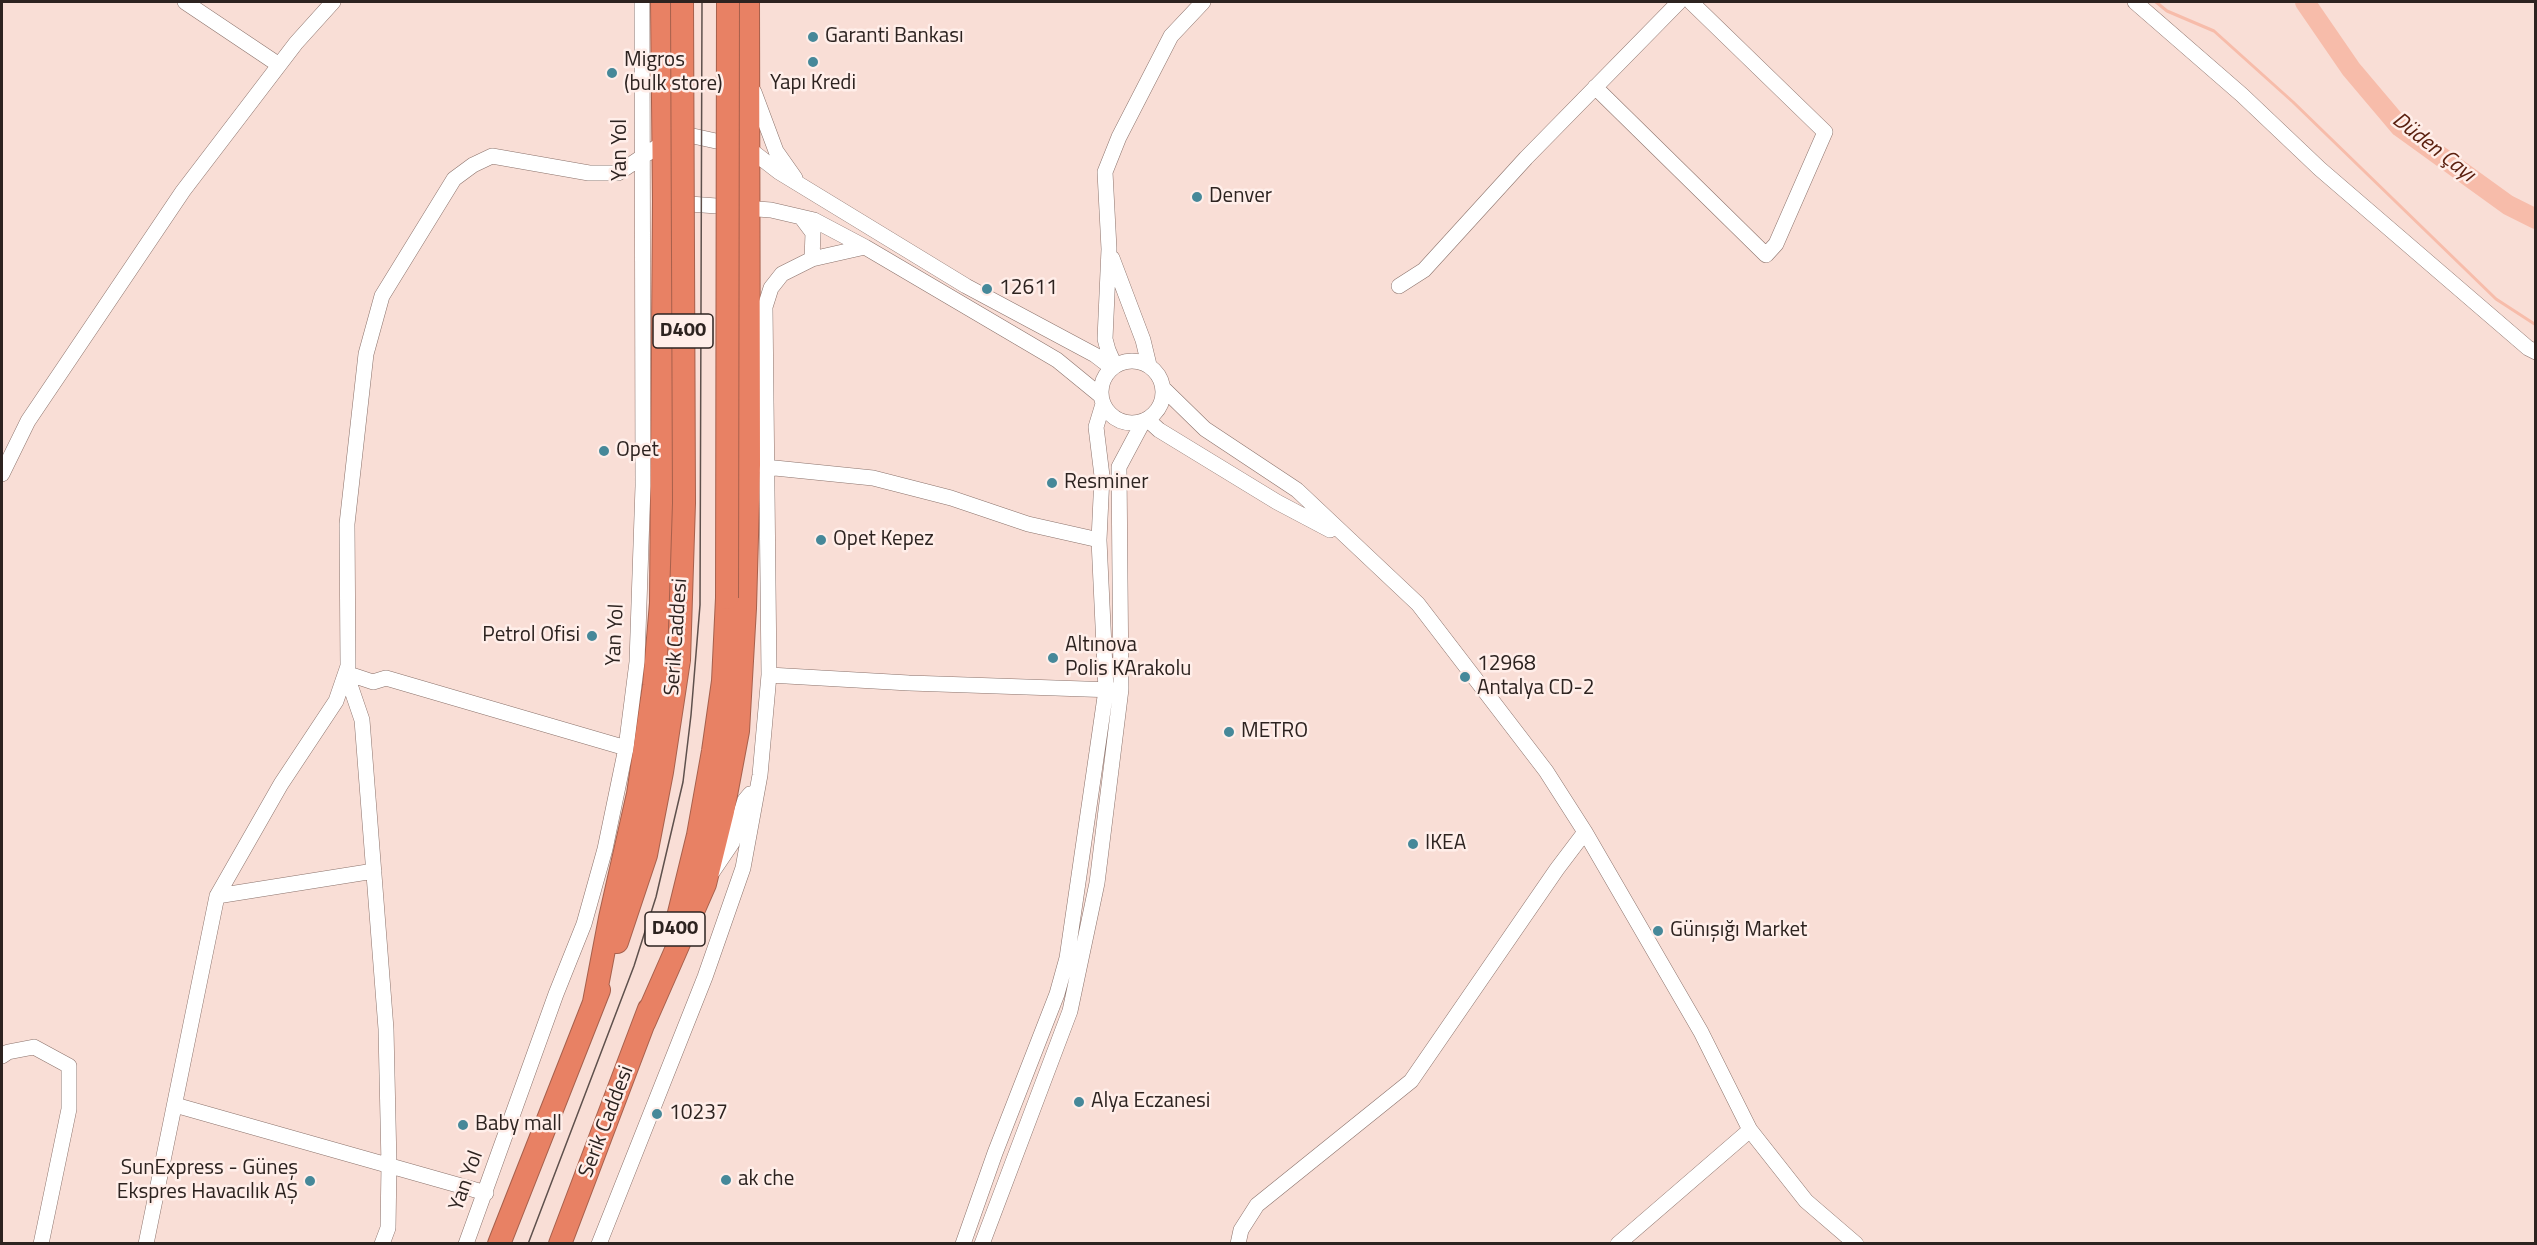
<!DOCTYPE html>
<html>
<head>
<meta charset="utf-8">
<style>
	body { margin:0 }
	#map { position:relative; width:2537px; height:1245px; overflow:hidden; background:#f9ded6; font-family:"Titillium Web",sans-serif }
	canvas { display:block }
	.frame { position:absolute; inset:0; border:3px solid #2d2320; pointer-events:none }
</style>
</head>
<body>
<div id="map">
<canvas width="2537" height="1245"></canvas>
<div class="frame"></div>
</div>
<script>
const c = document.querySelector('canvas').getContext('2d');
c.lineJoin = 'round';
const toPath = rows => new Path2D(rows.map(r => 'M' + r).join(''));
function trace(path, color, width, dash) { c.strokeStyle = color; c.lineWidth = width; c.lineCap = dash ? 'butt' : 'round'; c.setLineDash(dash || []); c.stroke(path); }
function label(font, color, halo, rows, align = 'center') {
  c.font = font + ' "Titillium Web",sans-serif'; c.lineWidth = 5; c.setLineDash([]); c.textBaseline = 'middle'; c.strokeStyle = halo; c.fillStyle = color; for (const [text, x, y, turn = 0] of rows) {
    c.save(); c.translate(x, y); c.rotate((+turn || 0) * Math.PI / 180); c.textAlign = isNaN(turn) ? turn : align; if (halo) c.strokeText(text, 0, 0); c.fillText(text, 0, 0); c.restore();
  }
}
trace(toPath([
	[2156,2,2167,11,2214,31,2293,102,2496,299,2536,325]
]), '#f7bcaa', 3);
trace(toPath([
	[2305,2,2351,69,2400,127,2508,205,2536,219]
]), '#f7bcaa', 20);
const minor = toPath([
	[185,2,279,65],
	[2135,2,2242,95,2320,169,2528,348,2536,352],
	[1595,87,1766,255,1776,244,1825,132,1691,2],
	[754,92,776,151,795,178],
	[676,203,771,210,814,220,865,247,1057,360,1101,396],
	[801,217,813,233,812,259],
	[1112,258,1143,340,1149,365],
	[1399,286,1424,270,1526,158,1679,2],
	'1101 392a31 31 0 1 1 62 0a31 31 0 1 1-62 0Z',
	[1115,366,1108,350,1105,339,1109,249,1105,172,1119,137,1171,36,1203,2],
	[1164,389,1205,429,1297,490,1418,604,1546,771,1585,832,1701,1032,1750,1130,1806,1201,1856,1244],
	[1148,420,1159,430,1277,502,1330,530],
	[765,467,873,478,951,498,1028,524,1099,540],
	[2,474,28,421,183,191,296,43,333,2],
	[346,673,362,720,386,1029,389,1165,388,1228,382,1244],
	[346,673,373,682,386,678,626,748],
	[769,675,909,683,1114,690],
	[713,871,732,843,745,800,750,794],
	[217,896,281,784,336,701,348,666,347,524,366,354,382,296,454,179,473,165,492,156,589,173,618,173,663,143,693,136,748,148,779,172,966,286,1095,355,1112,368],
	[2,1056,8,1052,34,1047,69,1066,69,1109,41,1244],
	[175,1105,486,1193],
	[146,1244,217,896,374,871],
	[466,1244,556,994,584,924,605,849,626,748,637,662,643,486,642,2],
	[599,1244,705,977,743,868,760,775,769,675,765,307,771,288,782,274,812,259,865,247],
	[963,1244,995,1153,1057,994,1067,958,1106,690,1099,540,1102,476,1096,427,1103,404],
	[982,1244,1070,1011,1097,883,1121,689,1119,467,1143,422],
	[1238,1244,1241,1230,1257,1205,1411,1081,1557,869,1585,832],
	[1618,1244,1750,1130]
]);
const highway = toPath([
	[677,921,698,835,713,751,723,681,727,598],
	[617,942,646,855,662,772,679,660],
	[594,1002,610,918,638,794,654,685,661,603,664,201,662,2],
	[644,1023,705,884,723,811,738,731,745,608,749,465,748,2],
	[499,1244,599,990],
	[560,1244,649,1009]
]);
trace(minor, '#8b726b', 16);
trace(highway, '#a7604c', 24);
trace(minor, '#fff', 15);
trace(highway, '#e88164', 22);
trace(toPath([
	[528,1244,634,966,656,897,683,782,691,715,700,605,702,2]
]), '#5e504c', 1.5);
const highwayBridge = toPath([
	[727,598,728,2],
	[679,660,684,503,682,2]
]);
trace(highwayBridge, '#a7604c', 24, []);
trace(highwayBridge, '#e88164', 22);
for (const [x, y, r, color] of [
	[813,37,6,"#468899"],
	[813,62,6,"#468899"],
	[612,73,6,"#468899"],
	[1197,197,6,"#468899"],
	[987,289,6,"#468899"],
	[604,451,6,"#468899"],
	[1052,483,6,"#468899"],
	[821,540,6,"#468899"],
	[592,636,6,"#468899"],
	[1053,658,6,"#468899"],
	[1465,677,6,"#468899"],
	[1229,732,6,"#468899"],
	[1413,844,6,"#468899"],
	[1658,931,6,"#468899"],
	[1079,1102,6,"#468899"],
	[657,1114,6,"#468899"],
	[463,1125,6,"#468899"],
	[726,1180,6,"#468899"],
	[310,1181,6,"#468899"]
]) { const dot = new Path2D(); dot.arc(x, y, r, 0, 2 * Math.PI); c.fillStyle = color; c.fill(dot); trace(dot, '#ffeee9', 2); }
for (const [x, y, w] of [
	[683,331,60],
	[675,929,60]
]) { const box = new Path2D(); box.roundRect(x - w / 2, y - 17, w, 34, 4.5); c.fillStyle = '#ffeee9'; c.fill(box); trace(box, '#2d2320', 1.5); }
label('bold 20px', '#2d2320', null, [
	["D400",683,331],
	["D400",675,929]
]);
label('21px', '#2d2320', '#ffeee9', [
	["Garanti Bankası",825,37],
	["Migros",624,61],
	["(bulk store)",624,85],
	["Yapı Kredi",813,84,"center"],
	["Denver",1209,197],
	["12611",999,289],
	["Opet",616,451],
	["Resminer",1064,483],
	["Opet Kepez",833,540],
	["Petrol Ofisi",580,636,"right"],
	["Altınova",1065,646],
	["Polis KArakolu",1065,670],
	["12968",1477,665],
	["Antalya CD-2",1477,689],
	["METRO",1241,732],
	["IKEA",1425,844],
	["Günışığı Market",1670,931],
	["Alya Eczanesi",1091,1102],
	["10237",669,1114],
	["Baby mall",475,1125],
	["SunExpress - Güneş",298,1169,"right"],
	["Ekspres Havacılık AŞ",298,1193,"right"],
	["ak che",738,1180]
], 'left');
label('21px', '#2d2320', '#ffeee9', [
	["Yan Yol",621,150,-90],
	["Yan Yol",616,635,-87],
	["Serik Caddesi",677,637,-86],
	["Serik Caddesi",607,1122,-69],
	["Yan Yol",467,1181,-70]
]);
label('italic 22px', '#5b200f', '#ffeee9', [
	["Düden Çayı",2433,148,38]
]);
</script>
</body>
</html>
